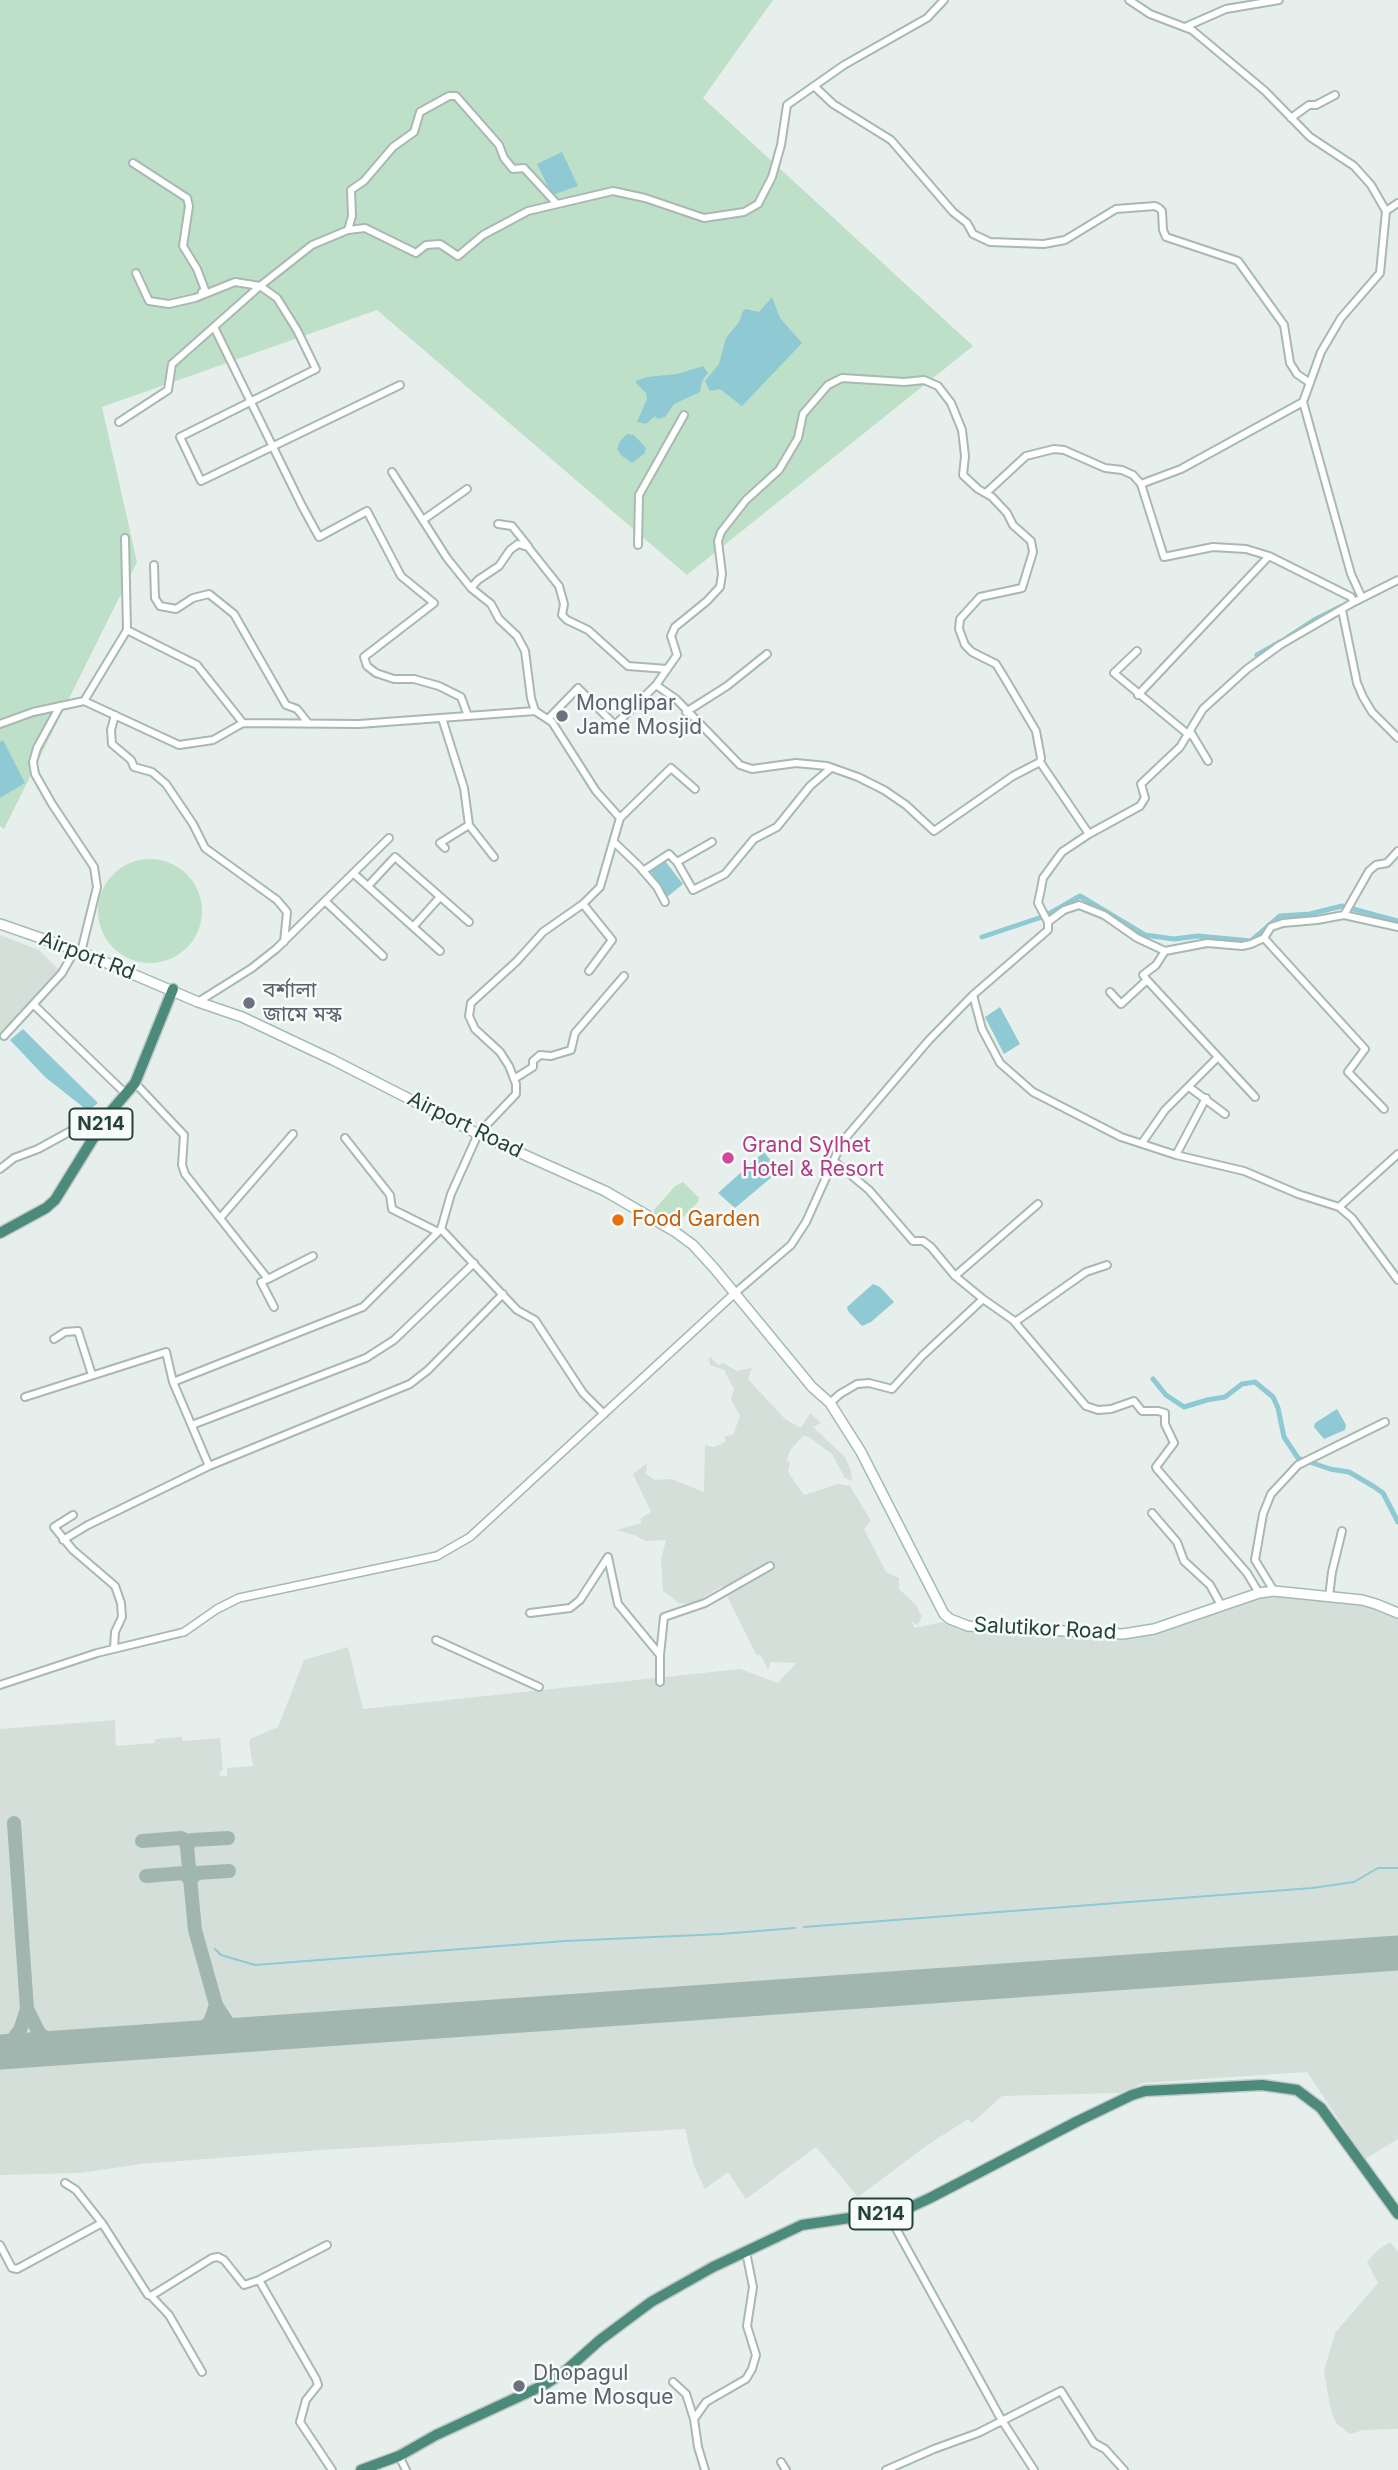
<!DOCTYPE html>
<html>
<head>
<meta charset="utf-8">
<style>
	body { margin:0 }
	canvas { display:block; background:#e6efeb }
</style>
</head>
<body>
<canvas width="1398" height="2470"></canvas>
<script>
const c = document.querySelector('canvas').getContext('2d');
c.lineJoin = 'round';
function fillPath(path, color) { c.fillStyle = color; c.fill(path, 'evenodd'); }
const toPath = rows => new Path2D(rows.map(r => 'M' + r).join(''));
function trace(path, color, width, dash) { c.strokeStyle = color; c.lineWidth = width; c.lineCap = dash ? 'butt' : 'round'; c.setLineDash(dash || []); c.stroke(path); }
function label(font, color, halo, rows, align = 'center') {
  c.font = font + ' Inter,"Noto Sans Bengali",sans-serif'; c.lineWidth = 5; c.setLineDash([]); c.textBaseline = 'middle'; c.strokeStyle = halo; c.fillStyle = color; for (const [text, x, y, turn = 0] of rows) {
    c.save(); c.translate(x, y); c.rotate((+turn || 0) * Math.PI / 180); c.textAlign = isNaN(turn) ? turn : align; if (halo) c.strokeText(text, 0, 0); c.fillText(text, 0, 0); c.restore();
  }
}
fillPath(toPath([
	[0,935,39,950,62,973,0,1037],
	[709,1356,718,1365,723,1363,737,1371,752,1368,748,1379,785,1419,801,1428,810,1413,821,1423,813,1427,845,1457,851,1471,852,1481,845,1478,832,1454,809,1437,803,1436,791,1449,786,1461,790,1462,788,1472,804,1495,838,1484,850,1486,871,1521,864,1529,886,1572,899,1578,899,1589,916,1605,922,1617,917,1625,911,1621,915,1628,942,1622,971,1629,1068,1636,1142,1634,1258,1595,1273,1594,1369,1605,1398,1619,1398,2139,1365,2159,1307,2072,1143,2083,1120,2093,1002,2096,972,2123,968,2119,926,2146,858,2197,816,2147,746,2199,728,2172,705,2189,694,2166,685,2129,321,2150,141,2164,80,2173,0,2175,0,1729,115,1720,116,1746,155,1743,155,1739,182,1737,183,1741,220,1738,223,1771,220,1771,220,1776,227,1776,227,1768,253,1766,249,1742,252,1738,278,1727,304,1660,348,1647,363,1709,740,1669,778,1683,796,1663,771,1662,768,1669,760,1654,757,1656,722,1586,693,1604,679,1603,663,1591,661,1560,666,1540,646,1541,634,1535,616,1530,642,1523,640,1519,651,1512,633,1474,647,1463,646,1474,655,1480,671,1479,704,1492,705,1445,714,1447,725,1442,725,1436,733,1435,740,1416,731,1399,734,1389,724,1370,710,1365],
	[1390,2242,1398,2252,1398,2429,1363,2430,1350,2434,1336,2423,1331,2411,1324,2371,1335,2333,1378,2283,1367,2262,1378,2250]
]), '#d4dfda');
fillPath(toPath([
	[0,0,773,0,703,98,973,346,687,575,377,310,102,407,137,562,4,829,0,826],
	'98 911a52 52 0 1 1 104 0a52 52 0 1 1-104 0Z',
	[683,1182,699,1198,698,1202,674,1227,655,1216,654,1210,675,1186]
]), '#bfe0c8');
fillPath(toPath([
	[562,152,578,186,552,195,537,164],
	[772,297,780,318,802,343,742,406,720,389,710,391,705,381,719,364,726,338,739,322,743,311,746,309,759,312],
	[703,366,708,373,702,381,700,392,674,404,665,417,658,419,655,416,646,424,637,422,647,399,646,393,636,383,636,381,647,377,677,374],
	[627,434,634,435,646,448,645,453,632,463,622,456,617,449,620,441],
	[3,740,25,783,0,798,0,742],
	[665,861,683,884,667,897,650,870],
	[1000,1007,1020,1044,1004,1054,985,1017],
	[23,1029,48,1054,98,1103,88,1111,45,1077,10,1040],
	[764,1152,779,1171,735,1208,718,1193],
	[873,1284,880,1287,894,1302,871,1322,862,1326,848,1311,847,1307],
	[1337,1409,1346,1425,1345,1430,1324,1439,1314,1427,1315,1423]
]), '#8ec9d4');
trace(toPath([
	[804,1927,1312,1888,1354,1882,1378,1868,1398,1868],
	[215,1949,221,1955,255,1965,565,1941,721,1934,795,1928]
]), '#8ec9d4', 2);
trace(toPath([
	[1288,637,1314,620,1340,607],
	[1257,655,1280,642],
	[1047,915,1080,896,1145,935,1174,939,1198,936,1251,941,1280,916,1310,914,1342,906,1398,921],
	[982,937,1042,917],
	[1153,1379,1166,1395,1184,1407,1207,1400,1225,1397,1242,1384,1255,1382,1273,1397,1278,1408,1284,1437,1298,1458,1330,1469,1349,1472,1373,1486,1383,1493,1398,1522]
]), '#8ec9d4', 5);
trace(toPath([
	[14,1823,27,2009],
	[142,1841,181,1838,185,1840,187,1847,192,1840,228,1838],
	[187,1847,195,1930,216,2005,231,2028,248,2034],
	[146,1876,184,1873,190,1880],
	[190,1881,196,1873,229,1871],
	[191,2038,210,2022,216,2005],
	[0,2048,11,2042,20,2030,27,2009,39,2033,52,2043,64,2047]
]), '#a2b6b0', 14);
trace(toPath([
	[0,2052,1398,1953]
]), '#a2b6b0', 35);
const minor = toPath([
	[1129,0,1150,14,1192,30,1265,91,1310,137,1354,166,1371,185,1386,211,1380,273,1341,318,1321,352,1303,402,1351,574,1362,598],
	[1185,27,1226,9,1279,0],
	[814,86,833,104,891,140,953,212,967,223,973,234,990,242,1044,244,1065,240,1116,209,1155,206,1159,208,1162,211,1163,230,1166,237,1238,261,1284,325,1290,363,1297,374,1310,383],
	[1291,118,1309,105,1316,105,1335,95],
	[133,163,187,198,189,206,183,246,197,269,205,290,202,292],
	[1386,211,1398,203],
	[348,230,352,216,351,190,364,181,393,147,414,132,420,112,449,96,456,96,499,145,504,158,513,169,524,168,557,204],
	[136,273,149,301,169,304,195,298,235,282,260,286,312,245,348,230,365,228,416,253,426,245,440,244,458,256,483,235,528,211,613,191,645,198,704,218,744,212,758,204,772,177,781,145,787,105,844,65,927,18,944,0],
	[214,327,302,506,319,537,367,511,401,576,434,603,364,657,367,666,376,673,394,679,414,679,439,686,461,697,468,716],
	[119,422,168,390,172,364,260,286,277,298,297,330,316,369,180,437,201,481,400,385],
	[392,472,447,558,471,588,491,604,499,619,517,636,525,651,531,698,535,711],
	[1141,484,1164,557,1213,547,1246,549,1269,556],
	[986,493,1026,456,1054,449,1064,450,1105,468,1122,470,1133,475,1141,484,1181,469,1303,402],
	[423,520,467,489],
	[498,524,512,526,528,546],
	[125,538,127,630],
	[638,545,639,495,684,415],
	[154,565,155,598,160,606,176,609,193,598,209,594,234,614,286,705,297,709,309,724],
	[471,588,478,580,499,566,510,550,518,544,528,547,559,586,564,604,562,615,567,620,588,630,628,666,667,669],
	[1342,610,1357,683,1363,697,1372,712,1398,738],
	[1137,651,1114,673,1189,735],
	[1138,695,1269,556,1351,597,1354,602],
	[84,701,179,745,213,740,243,723],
	[60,706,37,748,33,762,35,774,52,804,94,867,97,887,81,952],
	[686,712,727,686,767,654],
	[115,715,111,730,112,744,131,760,134,767,152,772,166,784,193,824,205,848,277,900,287,912,284,942],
	[442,718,464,788,469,825,440,843,445,848],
	[548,719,578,688,615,725,656,685,676,699,740,765,752,769,796,763,827,766,858,777,884,790,906,805,934,831,1013,776,1040,762,1041,758,1036,731,1004,677,996,664,972,652,965,645,959,629,960,619,980,597,1022,588,1033,552,1031,541,1013,525,1007,513,992,497,978,489,963,475,965,456,962,430,951,403,938,386,924,380,904,382,842,378,828,385,803,414,798,438,779,470,746,500,721,532,718,541,722,574,720,587,707,601,675,627,671,636,677,655,656,685],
	[0,724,33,712,84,701,127,630,197,665,243,723,359,724,535,711,552,722,596,791,620,818,600,887,583,904,543,932,517,961,471,1003,469,1016,475,1029,500,1052,509,1066,516,1084,516,1094,478,1134,451,1194,441,1229,363,1307,173,1382],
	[1190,731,1208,761],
	[1040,762,1089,834],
	[620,818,671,768,695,789],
	[469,825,494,857],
	[614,842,639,866,657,887,665,902],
	[677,862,712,842],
	[643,871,669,854,677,862,693,890,725,874,754,839,777,827,810,786,831,768],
	[353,873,440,951],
	[368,886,395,857,469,922],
	[325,901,383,956],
	[583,904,612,940,589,971],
	[1344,915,1369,871,1376,865,1387,863,1398,851],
	[1048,922,1064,910,1079,905,1104,915,1137,938,1165,951],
	[413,927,440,897],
	[1264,938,1365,1049,1348,1072,1384,1109],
	[1147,980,1255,1097],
	[1110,992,1121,1004,1147,980,1143,975,1156,965,1165,951,1207,943,1242,946,1251,944,1264,938,1271,927,1283,923,1317,920,1344,915,1398,927],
	[973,995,982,1029,1000,1063,1033,1092,1121,1137,1176,1155,1244,1171,1298,1194,1339,1207,1352,1218,1398,1280],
	[198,1002,252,968,276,949,389,838],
	[34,1005,126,1094],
	[4,1036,62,973,75,950],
	[514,1079,533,1067,533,1061,540,1055,551,1056,571,1050,575,1033,624,976],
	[135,1083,184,1135,182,1165,185,1174,268,1279,261,1282,274,1307],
	[1189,1087,1225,1114],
	[345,1138,390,1195,392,1209,438,1232],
	[1142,1143,1165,1110,1217,1058],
	[1176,1155,1206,1098],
	[0,1169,14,1158,38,1149,89,1121,107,1116],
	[1339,1207,1398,1154],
	[221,1217,293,1134],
	[441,1229,517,1310,535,1320,583,1393,604,1414],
	[955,1276,1038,1204],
	[268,1279,313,1256],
	[735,1293,791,1245,806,1222,842,1142,929,1040,973,995,1048,930,1048,922,1038,903,1041,889,1043,878,1062,852,1089,834,1140,806,1145,798,1141,784,1180,747,1203,709,1247,669,1280,645,1354,602,1398,580],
	[983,1299,1013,1320,1086,1406,1098,1410,1111,1409,1134,1401,1142,1411,1158,1411,1165,1413,1165,1424,1174,1443,1156,1467,1157,1469,1247,1573,1259,1593],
	[1015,1322,1086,1272,1107,1265],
	[54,1339,65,1332,78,1331,92,1375],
	[25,1397,166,1352,173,1382,209,1466],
	[830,1403,840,1394,857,1384,869,1383,892,1389,922,1356,983,1299,955,1276,931,1247,923,1241,913,1241,869,1190,834,1161],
	[192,1425,366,1358,394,1340,474,1263],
	[1152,1513,1177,1542,1184,1561,1210,1585,1221,1605],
	[73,1515,54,1527,73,1550,115,1586,121,1603,122,1617,115,1632,114,1648],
	[63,1540,88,1525,209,1466,410,1384,428,1370,503,1294],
	[1274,1591,1255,1560,1263,1514,1271,1494,1298,1465,1385,1422],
	[1329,1597,1332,1572,1342,1531],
	[530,1613,570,1608,580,1600,608,1557,618,1604,660,1655,660,1682],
	[436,1640,539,1687],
	[660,1655,664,1617,705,1603,770,1566],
	[0,1685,97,1653,184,1632],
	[65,2183,76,2190,102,2223],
	[888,2214,1001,2419,1034,2470],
	[0,2245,12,2268,17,2269,102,2223,148,2295,151,2296,212,2258,218,2257,224,2260,244,2285,259,2280,316,2379,318,2385,306,2400,300,2422,332,2470],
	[259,2280,327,2245],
	[151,2296,169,2315,202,2372],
	[673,2382,686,2394,694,2419],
	[399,2456,406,2470],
	[781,2462,786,2470],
	[705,2470,698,2447,694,2419,706,2402,746,2379,752,2369,756,2355,747,2326,753,2287,746,2252],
	[886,2470,934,2449,978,2433,1061,2391,1094,2443,1105,2449,1124,2470]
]);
const tertiary = toPath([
	[184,1632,217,1609,239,1598,437,1556,470,1537,735,1293]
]);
const secondary = toPath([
	[0,924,81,952,198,1002,242,1017,333,1060,478,1134,605,1191,674,1231,693,1245,714,1268,812,1387,830,1403,861,1452,944,1614,950,1619,968,1626,1123,1634,1154,1629,1259,1593,1274,1591,1362,1600,1376,1604,1398,1613]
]);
const trunk = toPath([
	[0,1233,46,1208,55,1200,107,1116,135,1083,173,989],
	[361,2470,399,2456,436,2435,544,2385,563,2373,600,2340,651,2302,713,2267,802,2225,904,2210,930,2198,1078,2121,1132,2095,1145,2091,1262,2085,1297,2090,1321,2108,1398,2214]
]);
trace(minor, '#a8b8b2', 10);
trace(tertiary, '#a8b8b2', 10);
trace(secondary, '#a4bbb3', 12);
trace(trunk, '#c2cac8', 13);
trace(minor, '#fff', 6);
trace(tertiary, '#fff', 7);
trace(secondary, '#fff', 9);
trace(trunk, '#4c8a7c', 10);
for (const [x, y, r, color] of [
	[562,716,7,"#6b7280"],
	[249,1003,7,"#6b7280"],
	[728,1158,7,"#d1479c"],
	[618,1220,7,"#e8710a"],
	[519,2386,7,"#6b7280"]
]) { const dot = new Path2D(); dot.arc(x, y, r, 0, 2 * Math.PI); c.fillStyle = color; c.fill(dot); trace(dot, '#f7fbf9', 2.5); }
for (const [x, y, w] of [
	[101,1124,63],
	[881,2214,63]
]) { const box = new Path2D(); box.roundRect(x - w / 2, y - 15.5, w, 31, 5); c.fillStyle = '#f7fbf9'; c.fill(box); trace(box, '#24423a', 2); }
label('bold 19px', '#24423a', null, [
	["N214",101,1124],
	["N214",881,2214]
]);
label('21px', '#5b616d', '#f7fbf9', [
	["Monglipar",576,704],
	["Jame Mosjid",576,728],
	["বর্শালা",263,991],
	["জামে মস্ক",263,1015],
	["Dhopagul",533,2374],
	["Jame Mosque",533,2398]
], 'left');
label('21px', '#24423a', '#f7fbf9', [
	["Airport Rd",87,956,21],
	["Airport Road",465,1125,26],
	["Salutikor Road",1045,1629,3]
]);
label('21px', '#b23c85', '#f7fbf9', [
	["Grand Sylhet",742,1146],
	["Hotel & Resort",742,1170]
], 'left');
label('21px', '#c56008', '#f7fbf9', [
	["Food Garden",632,1220]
], 'left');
</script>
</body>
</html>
